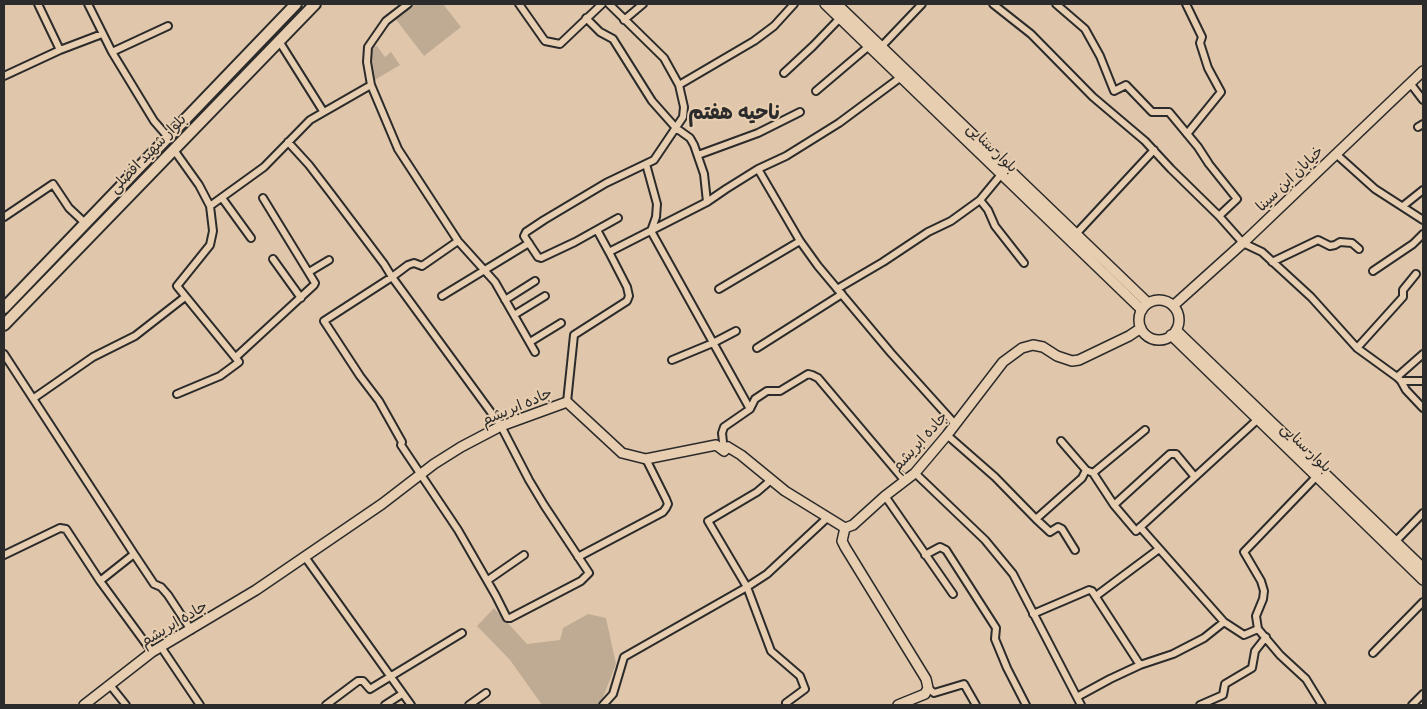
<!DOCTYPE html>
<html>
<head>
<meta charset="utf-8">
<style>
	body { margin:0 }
	#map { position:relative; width:1427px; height:709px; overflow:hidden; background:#e0c7ab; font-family:Delius,sans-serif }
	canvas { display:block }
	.frame { position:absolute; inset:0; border:5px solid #2b2b2b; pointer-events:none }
</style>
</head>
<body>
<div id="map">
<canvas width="1427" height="709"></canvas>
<div class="frame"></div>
</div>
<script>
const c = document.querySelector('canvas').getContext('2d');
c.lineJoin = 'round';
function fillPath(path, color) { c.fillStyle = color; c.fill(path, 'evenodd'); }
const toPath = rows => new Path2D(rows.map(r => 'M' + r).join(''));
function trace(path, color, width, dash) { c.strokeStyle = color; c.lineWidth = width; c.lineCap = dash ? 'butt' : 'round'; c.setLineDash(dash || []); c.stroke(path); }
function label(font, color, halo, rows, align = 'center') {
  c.font = font + ' Delius,"Playpen Sans Arabic",sans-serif'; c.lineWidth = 4; c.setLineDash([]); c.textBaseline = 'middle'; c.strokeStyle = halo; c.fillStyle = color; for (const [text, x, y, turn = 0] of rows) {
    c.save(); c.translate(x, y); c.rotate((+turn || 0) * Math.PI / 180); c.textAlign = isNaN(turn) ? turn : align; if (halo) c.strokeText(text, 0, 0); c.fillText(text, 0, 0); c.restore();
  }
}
fillPath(toPath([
	[411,4,443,4,461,27,424,56,394,17],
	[377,46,385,57,391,52,400,65,373,81,370,61,370,47],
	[494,608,527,644,560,640,563,628,588,614,606,618,616,664,602,700,596,705,542,705,510,660,477,626]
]), '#bfab93');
const street = toPath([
	[38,4,60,50],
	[88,4,112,52,154,121,168,137],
	[408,4,386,21,368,47,367,62,371,85,398,149,458,241,495,282,535,352],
	[519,4,545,41,560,44,602,4],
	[609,4,664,58,679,85,684,107,683,117,654,160,606,183,544,220,526,232,524,236,538,257,541,258,575,242,618,218],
	[993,4,1031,34,1093,97,1145,141,1171,169,1219,216,1243,243,1262,252,1311,297,1357,348,1397,377,1401,381,1423,381],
	[1056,4,1085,29,1100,56,1114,91,1126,85,1152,112,1169,112,1198,147,1209,164,1237,199,1219,216],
	[1186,4,1202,37,1200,43,1208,68,1221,92,1187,134],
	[586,18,600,32,613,39,652,101,676,128,690,138,694,145,704,174,707,202],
	[624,20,643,4],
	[279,41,323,111],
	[881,47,922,4],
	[112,52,168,26],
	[784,73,813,46,840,18],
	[4,76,60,50,102,34],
	[1410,83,1423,100],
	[679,85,754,41,774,26,794,4],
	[816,91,869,46],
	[1418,127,1423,124],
	[288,142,309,165,332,195,384,264,392,277,501,426,529,480,544,505,589,573,581,581,510,618,507,618,496,596,458,530,401,445,402,442,379,401,360,376,324,321,392,277,408,265,414,263,422,266,458,241],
	[174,150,199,185,210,206,213,231,210,245,177,286,239,362,220,376,177,394],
	[1336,154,1375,189,1423,220],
	[698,155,758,133,800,112],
	[646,164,657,204,656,217,651,231,750,409],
	[758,169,800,241,818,266,891,353,955,424],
	[222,198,251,238],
	[980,200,988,210,995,226,1024,263],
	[210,206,264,167,310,120,371,85],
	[1403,206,1423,190],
	[4,217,53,184,69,208,85,223],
	[597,230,609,252],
	[1076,234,1154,150],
	[273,259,301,298],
	[1272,262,1318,240,1330,246,1335,245,1340,242,1352,243,1359,249],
	[1373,271,1413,244,1423,234],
	[309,272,329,260],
	[719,289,800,241],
	[837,289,883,262,928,232,951,221,980,200,1004,171],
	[442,296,529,243],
	[505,300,535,281],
	[514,315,545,296],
	[530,342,561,323],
	[757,348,842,294],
	[1357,348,1403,297,1403,290,1416,274],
	[4,354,134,554,154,584,161,587,168,595,191,630],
	[236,357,314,285,315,283,263,198],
	[672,360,713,343,736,331],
	[1397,377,1423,354],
	[1401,381,1406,390,1423,408],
	[34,398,93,357,135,336,185,297],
	[567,402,574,335,627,301,629,296,627,287,609,252,707,202,726,189,758,169,786,156,839,123,901,77],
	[947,435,995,477,1036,519,1082,478,1086,470,1093,473,1114,505,1136,531,1257,420],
	[1061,441,1086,470],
	[724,451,722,433,724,427,750,409,755,399,767,391,780,391,808,374,812,375,818,378,905,481],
	[915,473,985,540,1013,574,1081,705],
	[1093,473,1145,430],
	[1316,477,1244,552,1261,581,1264,591,1263,599,1256,616,1258,629,1280,655,1306,679,1322,705],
	[771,480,757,492,708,521,747,587,771,651,800,676,805,689,786,703,787,705],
	[885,496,953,594],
	[1114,505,1170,454,1176,454,1195,477],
	[1036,519,1050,532,1058,527,1062,529,1075,550],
	[1140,527,1224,622,1244,635,1258,629],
	[1396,541,1423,513],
	[4,555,60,528,66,529,100,581,152,652],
	[925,555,940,547,946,550,996,628,995,639,1007,668,1026,705],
	[305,557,411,705],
	[578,557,663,512,666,508,668,504,666,499,646,459],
	[488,580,524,555],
	[100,581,134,554],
	[1096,596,1159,549],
	[1033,614,1089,590,1092,591,1140,665],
	[161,647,200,705],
	[1373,653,1423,602],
	[110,685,126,705],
	[928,688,934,693,964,684,976,705],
	[1077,697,1110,679,1140,665,1173,654,1204,638,1224,622],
	[326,705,358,681,363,681,370,689,462,633],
	[385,705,402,694],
	[469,705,486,693],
	[603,705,613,694,624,657,747,587,767,574,827,518],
	[1200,705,1223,695,1225,684,1252,668,1255,651,1266,637],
	[1412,705,1423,694]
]);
const secondary = toPath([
	[825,4,1142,310],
	[837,4,1148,303],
	'1139 320a20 20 0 1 1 40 0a20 20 0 1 1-40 0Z',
	[1173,306,1243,243,1423,71],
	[1176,330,1423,568],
	[1171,335,1423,580],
	[845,528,842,541,845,547,926,679,928,688,925,694,898,705],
	[84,705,152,652,256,590,382,504,434,464,461,447,501,426,567,402,622,453,646,459,716,445,724,451,728,447,741,455,785,491,845,528,853,525,885,496,915,473,947,435,1003,362,1022,348,1033,345,1043,347,1057,356,1072,361,1079,360,1129,336,1141,328]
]);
const primary = toPath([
	[4,308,296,4],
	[4,325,315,4]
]);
trace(street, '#2b2b2b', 10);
trace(secondary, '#2b2b2b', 12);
trace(primary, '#2b2b2b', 14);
trace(street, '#e8ceb0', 6);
trace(secondary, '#e8ceb0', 9);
trace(primary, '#e8ceb0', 10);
label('15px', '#2b2b2b', '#e8ceb0', [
	["بلوار سنایی",992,148,44],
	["بلوار شهید افضلی",148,154,-46],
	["خیابان ابن سینا",1290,179,-44],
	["جاده ابریشم",517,407,-23],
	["جاده ابریشم",920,442,-48],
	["بلوار سنایی",1306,448,44],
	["جاده ابریشم",174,624,-31]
]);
label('bold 20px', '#2b2b2b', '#e8ceb0', [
	["ناحیه هفتم",734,113]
]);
</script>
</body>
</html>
